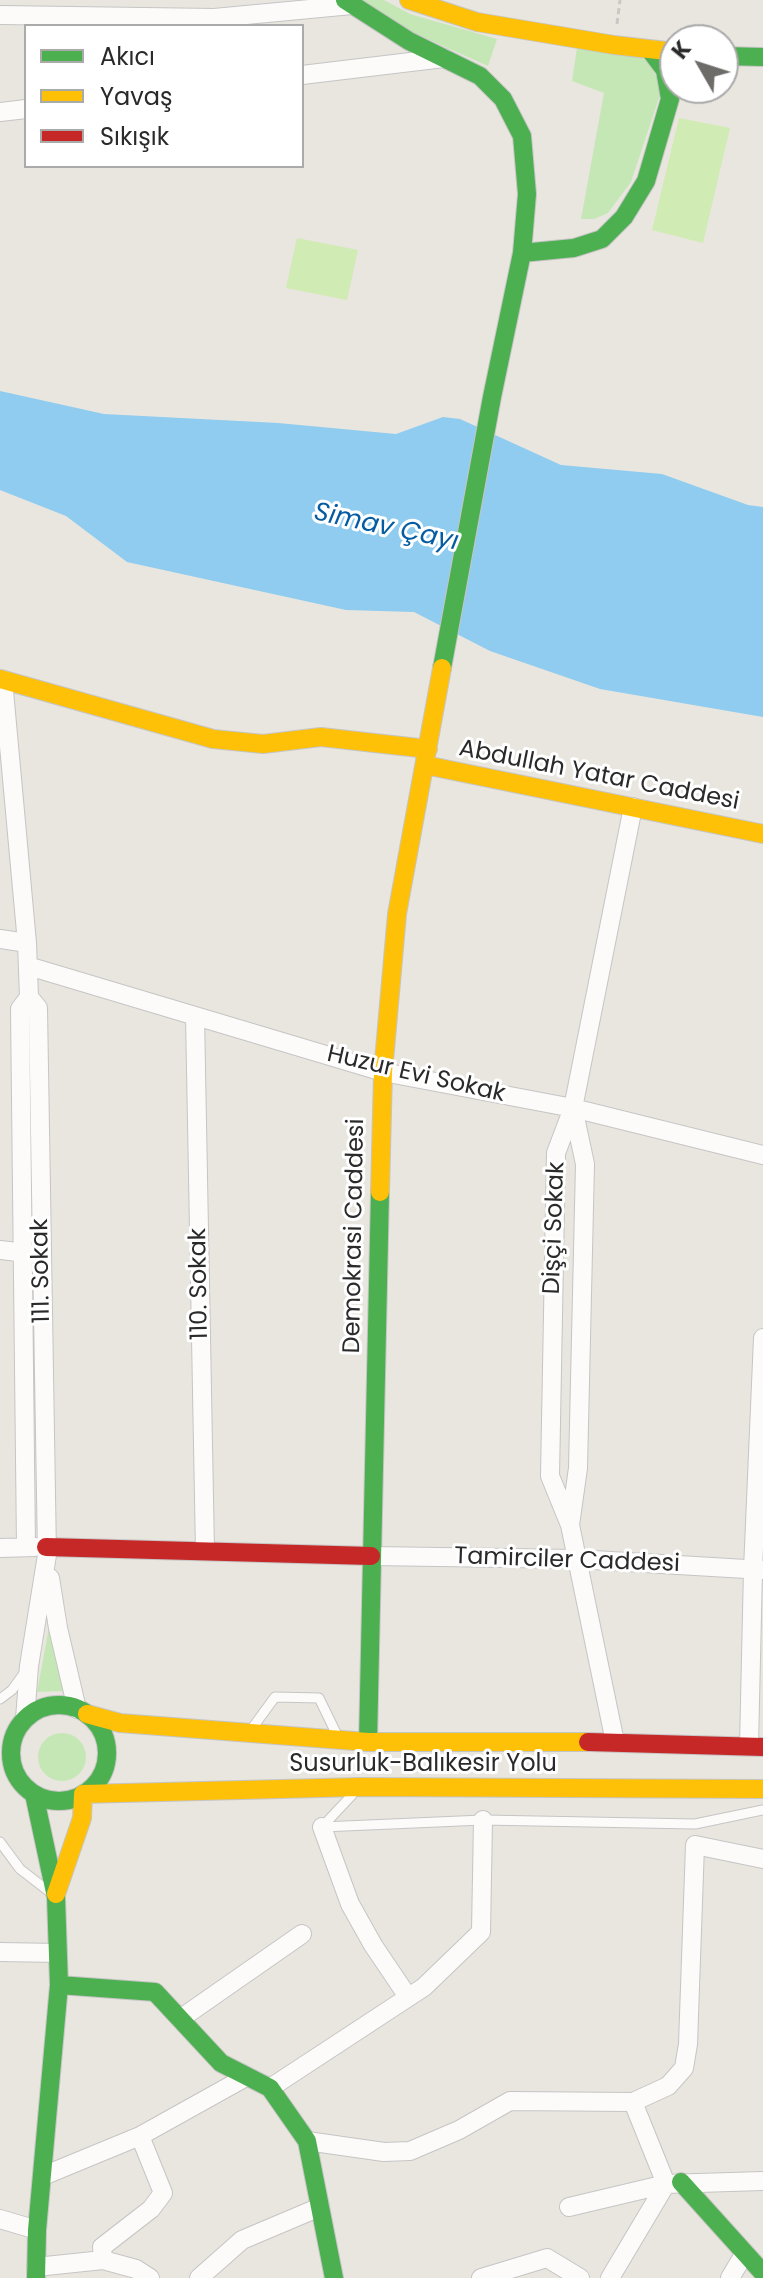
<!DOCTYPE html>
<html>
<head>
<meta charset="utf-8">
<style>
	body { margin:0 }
	#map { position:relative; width:763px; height:2278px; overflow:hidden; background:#e9e6df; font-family:Poppins,sans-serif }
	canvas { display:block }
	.legend { position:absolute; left:24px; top:24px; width:280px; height:144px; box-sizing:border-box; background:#fff; border:2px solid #aaa; margin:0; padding:10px 14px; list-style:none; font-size:24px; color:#2a2a2a }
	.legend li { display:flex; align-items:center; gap:16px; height:40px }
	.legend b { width:40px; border:2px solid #aaa }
	.north { position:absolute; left:659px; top:24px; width:80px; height:80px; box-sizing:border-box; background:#fff; border:2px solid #aaa; border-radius:50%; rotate:309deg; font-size:22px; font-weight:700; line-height:32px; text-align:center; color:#2a2a2a }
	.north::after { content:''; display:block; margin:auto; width:28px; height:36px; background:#6d6c69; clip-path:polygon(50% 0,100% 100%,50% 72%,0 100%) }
</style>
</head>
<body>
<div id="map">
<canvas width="763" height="2278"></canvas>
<ul class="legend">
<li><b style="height:10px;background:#4caf50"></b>Akıcı</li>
<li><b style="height:10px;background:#ffc107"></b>Yavaş</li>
<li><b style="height:10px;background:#c62828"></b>Sıkışık</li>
</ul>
<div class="north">K</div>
</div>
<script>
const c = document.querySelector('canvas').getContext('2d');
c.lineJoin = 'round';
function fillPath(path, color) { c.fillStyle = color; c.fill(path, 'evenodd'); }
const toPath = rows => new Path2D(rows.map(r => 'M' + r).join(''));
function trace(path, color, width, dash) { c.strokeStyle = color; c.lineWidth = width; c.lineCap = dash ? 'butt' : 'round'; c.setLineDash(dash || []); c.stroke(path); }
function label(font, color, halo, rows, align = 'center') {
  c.font = font + ' Poppins,sans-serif'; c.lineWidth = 6; c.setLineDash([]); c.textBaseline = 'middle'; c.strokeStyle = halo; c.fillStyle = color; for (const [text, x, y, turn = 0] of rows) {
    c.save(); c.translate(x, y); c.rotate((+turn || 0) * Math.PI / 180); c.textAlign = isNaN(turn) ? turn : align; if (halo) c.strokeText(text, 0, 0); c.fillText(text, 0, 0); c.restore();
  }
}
fillPath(toPath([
	[359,0,384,0,410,14,497,39,488,66,412,32],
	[577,48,642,58,650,63,662,89,631,182,608,213,594,219,581,219,604,93,572,81],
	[50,1622,67,1691,37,1692],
	'38 1757a24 24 0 1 1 48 0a24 24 0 1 1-48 0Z'
]), '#c5e7b6');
fillPath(toPath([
	[679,118,730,128,703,243,652,230],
	[297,238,358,250,347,300,286,288]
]), '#d0ebb3');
fillPath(toPath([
	[0,391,104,414,278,423,396,434,443,417,460,419,561,465,662,474,748,505,763,507,763,717,600,689,490,651,414,612,346,610,127,562,66,516,0,490]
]), '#8fccef');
const lane = toPath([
	[0,1699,12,1690,25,1672],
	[253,1727,275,1697,319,1698,336,1733],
	[322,1827,483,1820,695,1824,763,1810],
	[322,1827,352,1795],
	[0,1842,20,1869,51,1893]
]);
const street = toPath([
	[0,15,214,18,352,5],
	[302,75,444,58],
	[0,112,26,109],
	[3,680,27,943,29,997,20,1009,26,1547],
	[0,939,27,943],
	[28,966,383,1072,573,1108,763,1155],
	[195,1016,205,1551],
	[573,1108,633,807],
	[0,1250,35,1254],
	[570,1525,578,1468,585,1164,573,1108,556,1153,550,1476,570,1525,615,1742],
	[0,1548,35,1547],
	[371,1556,577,1559,763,1570],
	[50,1578,58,1628,77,1709],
	[25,1719,29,1666,47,1555,38,1008,29,997],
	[749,1746,753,1570,763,1338],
	[322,1827,350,1904,373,1945,408,1997],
	[0,1952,58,1953],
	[180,2019,302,1934],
	[270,2088,424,1987,481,1932,483,1820],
	[633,2102,666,2184],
	[307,2141,384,2152,410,2151,459,2130,510,2101,633,2102,668,2086,684,2068,688,2044,695,1845,763,1859],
	[43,2176,140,2136,246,2077],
	[569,2207,666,2184,763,2181],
	[0,2219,37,2230],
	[103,2260,102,2247,151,2209,163,2193,140,2136],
	[36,2267,103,2260,136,2269,150,2278],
	[199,2278,242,2240,320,2207],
	[481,2278,547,2258,580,2278],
	[610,2278,666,2184],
	[730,2278,745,2253]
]);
const fast = toPath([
	[345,0,409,41,480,76,503,99,522,136,527,194,522,253,492,397,442,668],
	[723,56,763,57],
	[522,253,574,248,602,239,624,217,646,181,670,99,665,70,650,50],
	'11 1753a48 48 0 1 1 96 0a48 48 0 1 1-96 0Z',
	[368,1742,380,1192],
	[34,1794,56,1897,59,1985,37,2230,36,2278],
	[59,1985,155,1992,221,2063,270,2088,307,2141,334,2278],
	[681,2182,763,2273]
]);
const slow = toPath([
	[409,0,477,22,614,45,675,52],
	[0,679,213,739,263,744,321,737,428,749],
	[425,765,763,834],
	[380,1192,383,1072,397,914,442,668],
	[87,1714,120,1723,368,1742,588,1742],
	[83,1794,360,1787,763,1789],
	[56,1894,82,1818,83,1794]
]);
const jam = toPath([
	[46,1547,371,1556],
	[588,1742,763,1747]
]);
trace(lane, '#c6c5c5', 11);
trace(street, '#c6c5c5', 20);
trace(fast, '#c6c5c5', 20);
trace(slow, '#c6c5c5', 20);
trace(jam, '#c6c5c5', 20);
trace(toPath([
	[617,24,620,0]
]), '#c8c8c7', 3, [6, 4]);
trace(lane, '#fcfbfa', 9);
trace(street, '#fcfbfa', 18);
trace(fast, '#4caf50', 18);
trace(slow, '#ffc107', 18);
trace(jam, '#c62828', 18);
label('24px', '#2a2a2a', '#fff', [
	["Abdullah Yatar Caddesi",599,776,11],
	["Huzur Evi Sokak",416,1075,13],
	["Dişçi Sokak",555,1228,-88],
	["Demokrasi Caddesi",355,1236,-89],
	["111. Sokak",42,1271,-91],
	["110. Sokak",200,1284,-91],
	["Tamirciler Caddesi",567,1561,2],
	["Susurluk-Balıkesir Yolu",423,1765]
]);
label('italic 26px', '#055ca3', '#fff', [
	["Simav Çayı",386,528,12]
]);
</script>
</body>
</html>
